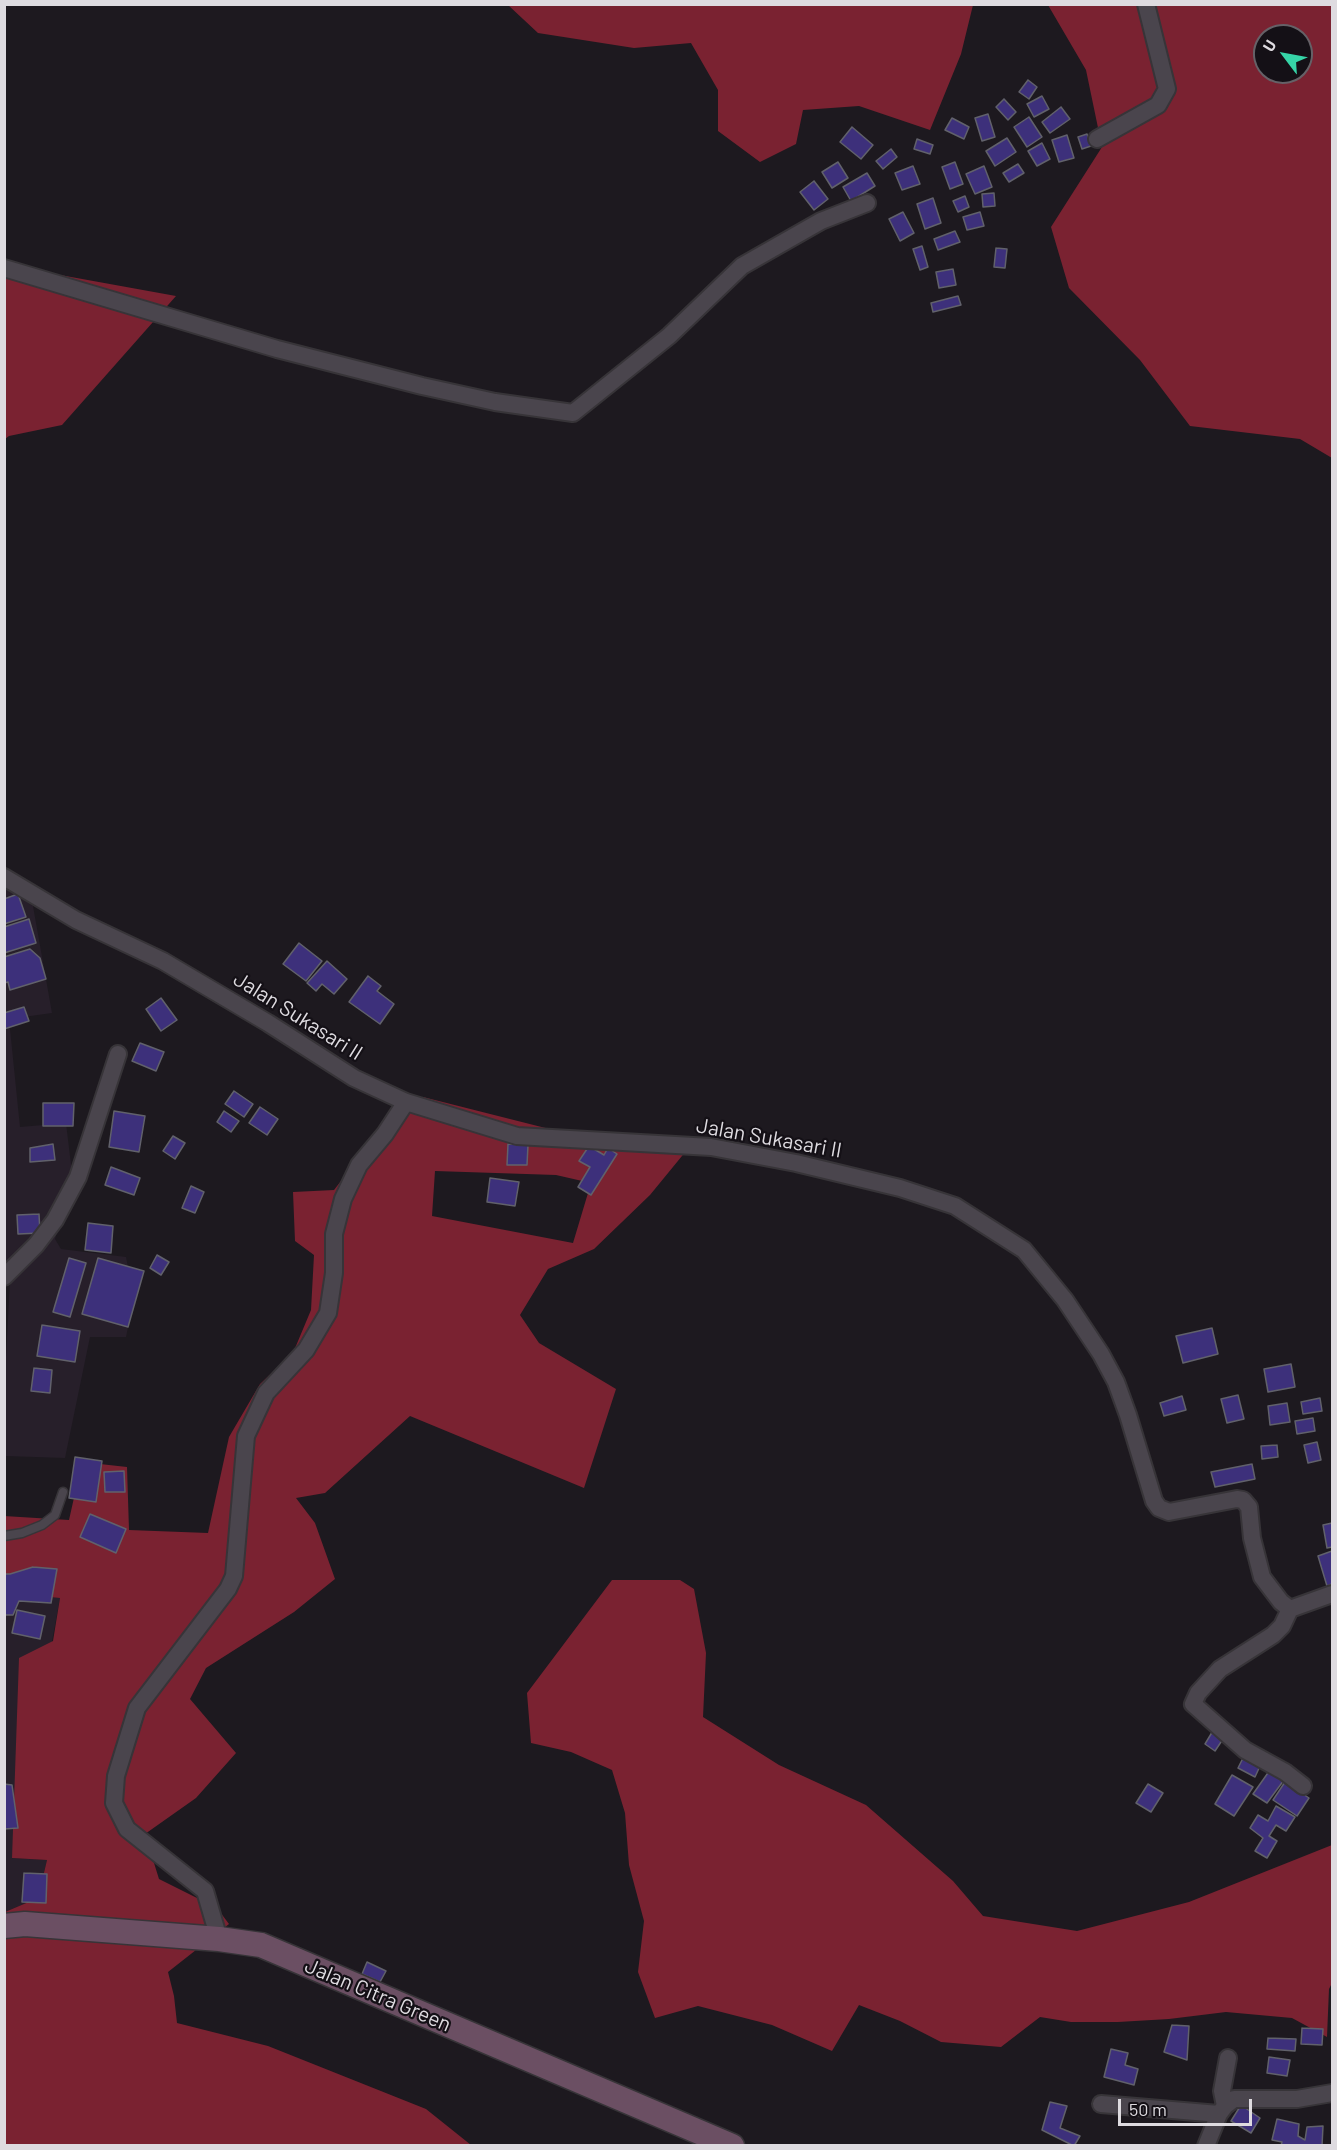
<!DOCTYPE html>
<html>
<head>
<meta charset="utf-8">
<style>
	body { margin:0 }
	#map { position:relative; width:1337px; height:2150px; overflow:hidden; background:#1d191f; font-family:Barlow,sans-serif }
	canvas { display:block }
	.frame { position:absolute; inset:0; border:6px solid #dedbe0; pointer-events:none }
	.north { position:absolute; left:1253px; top:24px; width:60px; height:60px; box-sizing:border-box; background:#141016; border:2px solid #656167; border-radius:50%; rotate:302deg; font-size:16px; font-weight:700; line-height:24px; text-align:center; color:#dedbe0 }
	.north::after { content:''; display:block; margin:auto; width:21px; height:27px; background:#36d4a7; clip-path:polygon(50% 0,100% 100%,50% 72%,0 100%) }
	.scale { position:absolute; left:1118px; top:2099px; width:134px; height:27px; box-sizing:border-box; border:3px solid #dedbe0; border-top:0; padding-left:8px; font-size:18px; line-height:21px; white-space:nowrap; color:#dedbe0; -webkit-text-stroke:4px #141016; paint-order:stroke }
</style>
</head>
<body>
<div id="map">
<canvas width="1337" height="2150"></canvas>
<div class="frame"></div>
<div class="north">U</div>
<div class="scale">50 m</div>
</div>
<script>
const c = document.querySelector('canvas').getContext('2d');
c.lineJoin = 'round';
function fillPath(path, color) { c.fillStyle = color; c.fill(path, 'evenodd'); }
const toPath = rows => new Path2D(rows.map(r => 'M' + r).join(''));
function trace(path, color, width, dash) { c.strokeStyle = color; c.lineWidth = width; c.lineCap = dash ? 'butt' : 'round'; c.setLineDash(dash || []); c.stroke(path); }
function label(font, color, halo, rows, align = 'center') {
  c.font = font + ' Barlow,sans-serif'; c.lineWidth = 4.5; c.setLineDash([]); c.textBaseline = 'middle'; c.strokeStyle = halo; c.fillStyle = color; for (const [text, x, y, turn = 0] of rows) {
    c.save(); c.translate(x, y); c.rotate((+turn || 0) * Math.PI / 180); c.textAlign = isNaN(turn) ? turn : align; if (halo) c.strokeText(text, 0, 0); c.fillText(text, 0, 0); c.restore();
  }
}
fillPath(toPath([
	[4,885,33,906,52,1013,9,1019,20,1127,66,1123,73,1181,55,1239,61,1249,126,1257,134,1298,126,1337,90,1337,65,1458,5,1456,5,1375,10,1281,4,1281],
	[5,1593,60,1598,12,1858,47,1860,38,1898,5,1912]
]), '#271f2a');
fillPath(toPath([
	[508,5,973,5,961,54,930,130,859,106,803,110,796,144,760,162,718,131,718,90,691,43,634,48,538,33],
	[1048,5,1332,5,1332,458,1300,439,1190,426,1140,360,1069,288,1051,227,1102,147,1086,70],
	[1265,36,1301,36,1301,72,1265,72],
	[5,265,176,296,62,425,9,436,5,439],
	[423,1097,593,1140,691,1145,650,1195,594,1249,548,1269,520,1315,539,1343,616,1389,584,1488,410,1416,325,1493,296,1498,315,1523,335,1579,294,1612,206,1668,190,1699,236,1753,196,1798,145,1834,159,1879,217,1908,229,1924,168,1972,174,1996,177,2023,268,2046,426,2109,471,2145,5,2145,5,1912,38,1898,47,1860,12,1858,19,1658,53,1641,60,1598,5,1593,4,1516,69,1520,82,1462,127,1467,129,1530,208,1533,229,1437,260,1384,293,1353,311,1310,314,1255,295,1241,293,1192,334,1190,394,1112],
	[435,1171,556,1175,591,1183,573,1243,432,1216],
	[612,1580,680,1580,694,1589,706,1653,703,1717,779,1765,866,1805,953,1881,983,1916,1077,1931,1189,1902,1332,1845,1332,1983,1329,1989,1327,2037,1292,2018,1226,2012,1169,2019,1118,2022,1071,2022,1040,2017,1001,2047,941,2042,900,2021,859,2005,832,2051,772,2025,698,2006,655,2018,638,1972,644,1921,629,1865,625,1813,612,1770,571,1752,531,1743,527,1693]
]), '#7a2231');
const building = toPath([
	[1028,80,1037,87,1029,99,1019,92,1028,80],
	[1042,96,1049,109,1034,117,1027,104,1042,96],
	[1004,99,1016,112,1008,120,996,107,1004,99],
	[1061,107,1070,119,1050,133,1042,122,1061,107],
	[988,114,995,137,982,141,975,118,988,114],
	[1029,117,1042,137,1027,147,1014,127,1029,117],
	[952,118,969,127,964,139,945,130,952,118],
	[852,127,873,145,861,159,840,142,852,127],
	[1087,134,1091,146,1082,149,1078,137,1087,134],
	[1067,135,1074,158,1059,162,1052,140,1067,135],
	[1007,138,1016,152,995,166,986,151,1007,138],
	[917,139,933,145,930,154,914,149,917,139],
	[1042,143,1050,159,1037,166,1028,151,1042,143],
	[891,149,897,157,883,169,876,161,891,149],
	[838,162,848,178,832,188,822,172,838,162],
	[955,162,963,184,950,189,942,167,955,162],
	[1018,164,1024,173,1009,182,1003,173,1018,164],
	[913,166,920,184,902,190,895,173,913,166],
	[984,166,992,187,975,194,966,174,984,166],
	[867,173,875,186,851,201,843,187,867,173],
	[814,181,828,199,814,210,800,192,814,181],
	[994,193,995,206,983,207,982,194,994,193],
	[965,196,969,207,958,212,953,201,965,196],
	[933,198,941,223,925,229,917,204,933,198],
	[903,212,914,233,900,241,889,219,903,212],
	[980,212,984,226,967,230,963,217,980,212],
	[955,231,960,242,938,250,934,239,955,231],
	[922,246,928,267,920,270,913,249,922,246],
	[996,248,1007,249,1005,268,994,267,996,248],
	[953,269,956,285,939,288,936,272,953,269],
	[958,296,961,305,933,312,931,303,958,296],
	[18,894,26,917,4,924,4,899,18,894],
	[29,919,36,943,4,953,4,927,29,919],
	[299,943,322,961,306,981,283,964,299,943],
	[30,949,40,958,46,979,10,990,8,982,4,983,4,957,30,949],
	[327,961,347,979,334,994,322,984,316,991,307,983,327,961],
	[368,976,381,986,377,991,394,1004,380,1024,349,1002,368,976],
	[161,998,177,1020,161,1031,146,1009,161,998],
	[24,1007,29,1021,4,1029,4,1013,24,1007],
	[140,1043,164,1052,156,1071,132,1061,140,1043],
	[234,1091,253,1104,244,1117,225,1104,234,1091],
	[43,1103,74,1103,73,1126,43,1126,43,1103],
	[260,1107,278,1119,267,1135,249,1123,260,1107],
	[114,1111,145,1116,139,1152,109,1147,114,1111],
	[224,1111,239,1121,231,1132,217,1122,224,1111],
	[173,1136,185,1143,175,1159,163,1151,173,1136],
	[53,1144,55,1160,30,1162,30,1148,53,1144],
	[508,1144,528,1145,527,1165,507,1165,508,1144],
	[589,1146,604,1155,608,1148,617,1154,591,1195,578,1187,590,1167,579,1161,589,1146],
	[111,1167,140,1178,134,1195,105,1185,111,1167],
	[490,1178,519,1182,515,1206,487,1202,490,1178],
	[191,1186,204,1192,195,1213,182,1208,191,1186],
	[39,1214,40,1233,18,1234,17,1215,39,1214],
	[88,1223,113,1226,111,1253,85,1250,88,1223],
	[157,1255,169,1262,161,1275,150,1268,157,1255],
	[69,1258,86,1263,70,1317,53,1312,69,1258],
	[98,1258,144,1271,128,1327,82,1314,98,1258],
	[42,1325,80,1331,75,1362,37,1356,42,1325],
	[1212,1328,1218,1354,1183,1363,1176,1336,1212,1328],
	[1291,1364,1295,1387,1268,1392,1264,1369,1291,1364],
	[34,1368,52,1370,50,1393,31,1391,34,1368],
	[1238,1395,1244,1419,1227,1423,1221,1399,1238,1395],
	[1182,1396,1186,1410,1164,1416,1160,1403,1182,1396],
	[1320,1398,1322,1411,1303,1414,1301,1402,1320,1398],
	[1287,1403,1290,1422,1270,1425,1268,1406,1287,1403],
	[1313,1418,1315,1431,1297,1434,1295,1421,1313,1418],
	[1317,1442,1321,1460,1308,1463,1304,1445,1317,1442],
	[1277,1445,1278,1457,1262,1459,1261,1446,1277,1445],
	[75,1457,102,1461,96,1502,69,1498,75,1457],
	[1252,1464,1255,1479,1215,1487,1211,1472,1252,1464],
	[124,1471,125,1492,105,1492,104,1472,124,1471],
	[90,1514,126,1529,116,1553,80,1537,90,1514],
	[1332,1523,1332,1547,1327,1548,1323,1525,1332,1523],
	[1332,1551,1332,1584,1327,1586,1318,1556,1332,1551],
	[33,1567,57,1569,51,1603,19,1601,13,1615,4,1615,4,1574,10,1574,33,1567],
	[17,1610,45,1616,40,1639,12,1633,17,1610],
	[1214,1729,1225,1736,1215,1751,1205,1744,1214,1729],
	[1243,1758,1260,1766,1255,1777,1238,1768,1243,1758],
	[1270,1770,1284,1780,1267,1803,1253,1794,1270,1770],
	[1232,1775,1253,1787,1234,1816,1215,1804,1232,1775],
	[1285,1782,1309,1798,1297,1816,1273,1800,1285,1782],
	[4,1784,12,1785,18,1828,4,1829,4,1784],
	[1148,1784,1163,1793,1151,1812,1136,1803,1148,1784],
	[1276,1806,1295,1817,1286,1831,1276,1825,1269,1836,1277,1841,1267,1858,1255,1851,1263,1838,1250,1828,1258,1815,1268,1821,1276,1806],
	[24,1873,47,1874,46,1903,22,1902,24,1873],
	[367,1962,386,1971,380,1982,362,1974,367,1962],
	[1172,2025,1189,2026,1187,2060,1164,2052,1172,2025],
	[1302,2028,1323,2029,1322,2045,1301,2044,1302,2028],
	[1268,2038,1296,2039,1295,2051,1267,2049,1268,2038],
	[1111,2049,1128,2053,1125,2065,1138,2069,1134,2085,1104,2077,1111,2049],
	[1269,2057,1290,2060,1287,2076,1267,2073,1269,2057],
	[1050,2102,1067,2106,1060,2128,1080,2136,1074,2146,1042,2130,1050,2102],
	[1241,2105,1260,2118,1251,2133,1231,2121,1241,2105],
	[1277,2119,1299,2124,1298,2136,1305,2140,1307,2127,1323,2126,1322,2146,1281,2146,1282,2142,1272,2140,1277,2119]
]);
fillPath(building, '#3d307b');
trace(building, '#61616b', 1.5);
const lane = toPath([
	[4,1536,22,1533,42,1525,55,1515,63,1492]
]);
const street = toPath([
	[1097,139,1158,105,1167,89,1146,4],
	[4,268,277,349,422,386,495,402,573,413,669,336,742,266,821,221,867,203],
	[4,877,76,920,163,961,268,1023,354,1078,406,1102,517,1136,711,1147,796,1163,900,1188,955,1206,1024,1250,1065,1300,1101,1354,1116,1382,1128,1415,1154,1501,1159,1508,1169,1512,1237,1499,1243,1500,1249,1507,1252,1538,1262,1577,1281,1602,1290,1609,1332,1594],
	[4,1277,36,1245,55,1220,78,1177,118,1054],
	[1290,1609,1282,1626,1273,1635,1220,1669,1198,1693,1193,1704,1245,1750,1285,1772,1303,1786],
	[219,1939,205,1891,127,1829,114,1803,116,1776,137,1708,228,1589,234,1576,246,1436,266,1393,306,1350,328,1313,334,1273,334,1234,343,1199,359,1165,385,1134,406,1102],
	[1101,2104,1219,2114],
	[1225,2106,1222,2091,1228,2058],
	[1206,2146,1219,2114,1225,2106,1234,2099,1297,2099,1332,2093]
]);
const secondary = toPath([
	[4,1926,25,1924,219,1939,261,1945,732,2146]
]);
trace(lane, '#373438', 11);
trace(street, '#373438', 20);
trace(secondary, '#373438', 27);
trace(lane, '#4a454d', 8);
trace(street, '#4a454d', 16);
trace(secondary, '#6b4f63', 24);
label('21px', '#dedbe0', '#141016', [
	["Jalan Sukasari II",298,1016,32],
	["Jalan Sukasari II",769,1138,10],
	["Jalan Citra Green",378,1995,23]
]);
</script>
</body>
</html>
